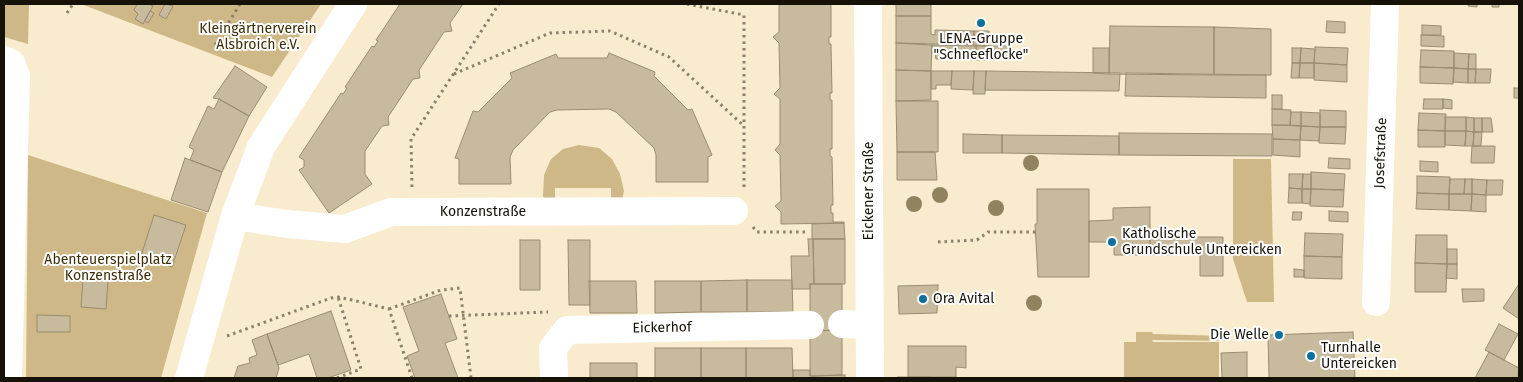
<!DOCTYPE html>
<html>
<head>
<meta charset="utf-8">
<style>
	body { margin:0 }
	#map { position:relative; width:1523px; height:382px; overflow:hidden; background:#f9ebcd; font-family:"Fira Sans",sans-serif }
	canvas { display:block }
	.frame { position:absolute; inset:0; border:5px solid #161207; pointer-events:none }
</style>
</head>
<body>
<div id="map">
<canvas width="1523" height="382"></canvas>
<div class="frame"></div>
</div>
<script>
const c = document.querySelector('canvas').getContext('2d');
c.lineJoin = 'round';
function fillPath(path, color) { c.fillStyle = color; c.fill(path, 'evenodd'); }
const toPath = rows => new Path2D(rows.map(r => 'M' + r).join(''));
function trace(path, color, width, dash) { c.strokeStyle = color; c.lineWidth = width; c.lineCap = dash ? 'butt' : 'round'; c.setLineDash(dash || []); c.stroke(path); }
function label(font, color, halo, rows, align = 'center') {
  c.font = font + ' "Fira Sans",sans-serif'; c.lineWidth = 4; c.setLineDash([]); c.textBaseline = 'middle'; c.strokeStyle = halo; c.fillStyle = color; for (const [text, x, y, turn = 0] of rows) {
    c.save(); c.translate(x, y); c.rotate((+turn || 0) * Math.PI / 180); c.textAlign = isNaN(turn) ? turn : align; if (halo) c.strokeText(text, 0, 0); c.fillText(text, 0, 0); c.restore();
  }
}
fillPath(toPath([
	[4,4,29,4,28,44,4,37],
	[81,4,321,4,272,77],
	[579,145,599,148,612,159,620,174,624,191,622,200,611,202,611,188,555,188,555,202,546,202,543,196,544,175,551,159,563,149],
	[28,155,207,213,161,378,26,378],
	[1233,159,1271,159,1274,302,1247,302,1233,259],
	[1136,332,1152,332,1153,334,1226,336,1226,341,1152,340,1153,342,1219,342,1219,378,1124,378,1124,342,1136,342]
]), '#ceb887');
const building = toPath([
	[137,4,149,4,153,6,143,24,135,19,138,14,134,10,137,4],
	[165,4,173,6,166,19,159,15,165,4],
	[400,4,463,4,450,23,452,31,444,32,419,70,420,78,413,79,388,117,389,125,382,126,365,151,365,174,372,184,329,213,299,170,304,167,304,160,299,157,341,93,343,94,347,88,345,87,372,46,374,47,378,41,376,40,400,4],
	[779,4,831,4,831,37,829,37,829,44,831,44,832,93,830,93,830,100,832,100,832,149,830,149,830,156,832,157,833,205,831,205,831,213,833,213,833,222,844,222,844,223,781,224,781,212,775,206,781,201,780,155,775,150,780,144,780,99,774,94,780,88,779,43,773,37,779,32,779,4],
	[896,4,934,4,931,4,931,16,896,16,896,4],
	[1469,4,1477,4,1477,7,1468,6,1469,4],
	[1492,4,1499,4,1499,7,1492,7,1492,4],
	[150,11,154,13,148,23,145,21,150,11],
	[896,16,931,16,931,34,935,35,935,30,974,31,973,45,896,43,896,16],
	[1327,21,1345,22,1345,33,1326,32,1327,21],
	[1422,25,1441,26,1441,35,1422,35,1422,25],
	[1110,26,1214,27,1214,75,1109,74,1110,26],
	[1214,27,1271,29,1271,75,1214,75,1214,27],
	[974,31,989,31,989,46,973,45,974,31],
	[1421,35,1444,36,1444,47,1421,46,1421,35],
	[896,43,932,45,931,71,896,70,896,43],
	[932,45,976,46,976,60,936,59,935,53,932,53,932,45],
	[976,46,989,46,988,60,976,60,976,46],
	[989,46,1012,46,1012,56,988,55,989,46],
	[1315,47,1348,48,1347,65,1314,63,1315,47],
	[1093,48,1109,48,1109,74,1093,73,1093,48],
	[1292,48,1301,48,1300,63,1292,63,1292,48],
	[1301,48,1315,49,1314,63,1300,63,1301,48],
	[1421,50,1454,51,1454,68,1420,67,1421,50],
	[609,53,655,72,654,76,688,110,692,109,712,155,708,157,708,182,656,182,656,155,654,148,616,112,609,109,557,110,550,112,513,150,510,157,511,184,459,184,459,159,455,158,473,111,478,112,512,78,510,73,556,54,558,58,607,58,609,53],
	[1454,53,1469,54,1468,69,1454,68,1454,53],
	[1469,54,1476,54,1476,69,1468,69,1469,54],
	[1292,63,1300,63,1299,78,1291,78,1292,63],
	[1300,63,1314,63,1314,78,1299,78,1300,63],
	[1314,63,1347,65,1347,82,1314,80,1314,63],
	[235,66,267,87,249,116,219,99,213,98,235,66],
	[1420,67,1454,68,1453,84,1420,83,1420,67],
	[1454,68,1468,69,1468,83,1453,82,1454,68],
	[1468,69,1476,69,1475,83,1468,83,1468,69],
	[1476,69,1491,69,1490,83,1475,83,1476,69],
	[896,70,931,71,931,100,896,101,896,70],
	[931,71,952,71,951,85,936,85,936,89,931,89,931,71],
	[952,71,974,71,973,90,951,89,952,71],
	[974,71,986,71,985,94,973,94,974,71],
	[986,71,1120,73,1119,91,985,90,986,71],
	[1126,73,1266,75,1266,98,1125,96,1126,73],
	[1514,88,1519,88,1519,98,1514,98,1514,88],
	[1272,95,1282,95,1282,109,1272,109,1272,95],
	[219,99,249,116,222,172,190,160,194,150,189,147,208,106,214,109,219,99],
	[1424,99,1443,99,1443,109,1423,109,1424,99],
	[1443,99,1452,100,1452,109,1443,108,1443,99],
	[896,101,938,101,938,152,897,152,896,101],
	[1272,109,1291,110,1290,125,1272,125,1272,109],
	[1320,110,1346,111,1346,127,1320,127,1320,110],
	[1291,112,1301,112,1301,126,1290,125,1291,112],
	[1301,112,1320,113,1320,127,1301,126,1301,112],
	[1419,113,1446,114,1445,131,1418,130,1419,113],
	[1445,117,1466,117,1466,131,1445,131,1445,117],
	[1466,117,1474,118,1474,132,1466,131,1466,117],
	[1474,118,1482,118,1482,132,1474,132,1474,118],
	[1482,118,1491,118,1493,132,1482,132,1482,118],
	[1272,125,1301,126,1300,140,1273,139,1272,125],
	[1301,126,1320,127,1319,141,1300,140,1301,126],
	[1320,127,1346,127,1345,144,1319,143,1320,127],
	[1418,130,1445,131,1445,147,1418,147,1418,130],
	[1445,131,1466,131,1465,146,1445,145,1445,131],
	[1466,131,1474,132,1473,146,1465,146,1466,131],
	[1474,132,1482,132,1481,146,1473,146,1474,132],
	[1119,133,1272,134,1272,156,1119,155,1119,133],
	[963,134,1002,135,1002,153,963,153,963,134],
	[1002,135,1119,136,1119,155,1002,153,1002,135],
	[1273,139,1300,140,1300,157,1273,155,1273,139],
	[1472,146,1495,146,1494,163,1471,163,1472,146],
	[897,152,935,152,937,180,897,180,897,152],
	[185,158,222,172,208,212,171,200,185,158],
	[1329,158,1350,159,1350,169,1328,168,1329,158],
	[1420,161,1438,162,1438,172,1420,171,1420,161],
	[1311,172,1345,174,1344,190,1311,189,1311,172],
	[1289,174,1303,174,1302,189,1289,188,1289,174],
	[1303,174,1311,174,1311,189,1302,189,1303,174],
	[1417,176,1450,177,1449,194,1417,193,1417,176],
	[1450,179,1465,179,1464,194,1449,194,1450,179],
	[1465,179,1472,179,1472,194,1464,194,1465,179],
	[1472,179,1487,180,1486,195,1472,194,1472,179],
	[1487,180,1503,180,1502,195,1486,195,1487,180],
	[1289,188,1302,189,1302,203,1288,203,1289,188],
	[1037,189,1089,189,1089,277,1038,277,1035,224,1037,224,1037,189],
	[1302,189,1311,189,1310,204,1302,203,1302,189],
	[1311,189,1344,190,1343,207,1310,206,1311,189],
	[1417,193,1449,194,1449,210,1416,209,1417,193],
	[1449,194,1472,194,1471,211,1449,210,1449,194],
	[1472,194,1486,195,1486,212,1471,211,1472,194],
	[1150,207,1150,255,1114,255,1114,242,1089,242,1089,221,1113,220,1113,208,1150,207],
	[1329,211,1348,212,1348,222,1329,221,1329,211],
	[1293,212,1302,212,1301,220,1292,220,1293,212],
	[154,215,186,225,172,267,141,256,154,215],
	[844,223,845,239,812,239,812,224,844,223],
	[1305,233,1343,234,1342,257,1304,256,1305,233],
	[1416,235,1447,235,1447,264,1415,263,1416,235],
	[1150,237,1223,237,1223,276,1200,276,1200,254,1150,255,1150,237],
	[808,239,813,239,814,284,810,284,810,289,792,289,791,256,809,256,808,239],
	[813,239,845,239,845,284,814,284,813,239],
	[520,240,540,240,540,290,520,290,520,240],
	[568,240,590,240,590,305,569,305,568,240],
	[1447,249,1457,249,1457,264,1447,264,1447,249],
	[1304,256,1342,257,1342,279,1304,278,1304,256],
	[1415,263,1447,264,1446,292,1415,292,1415,263],
	[1447,264,1457,264,1457,279,1446,278,1447,264],
	[1294,269,1304,270,1304,277,1294,277,1294,269],
	[83,279,108,281,106,309,81,307,83,279],
	[747,280,747,312,701,312,701,281,747,280],
	[747,280,792,280,793,312,747,312,747,280],
	[589,281,636,281,637,313,590,313,589,281],
	[655,281,701,281,701,312,655,313,655,281],
	[810,284,842,284,842,330,810,331,810,284],
	[1519,284,1519,319,1503,308,1519,284],
	[938,285,937,313,899,314,898,286,938,285],
	[1462,289,1484,289,1484,301,1463,302,1462,289],
	[441,294,457,339,445,343,458,378,415,378,407,356,419,351,403,307,441,294],
	[331,311,351,370,328,378,317,378,309,354,278,365,267,334,331,311],
	[37,315,70,316,70,332,37,332,37,315],
	[1499,324,1518,334,1504,360,1485,350,1499,324],
	[842,330,842,375,810,376,810,331,842,330],
	[1353,332,1355,378,1269,378,1268,335,1353,332],
	[267,334,279,368,276,378,234,378,238,366,250,363,249,358,257,355,252,340,267,334],
	[908,346,966,346,966,368,956,367,956,377,908,377,908,346],
	[655,348,701,348,701,378,655,378,655,348],
	[701,348,746,348,746,378,701,378,701,348],
	[746,348,792,348,793,378,746,378,746,348],
	[1247,352,1247,378,1222,378,1221,353,1247,352],
	[1489,352,1519,368,1518,378,1475,378,1489,352],
	[590,363,637,363,637,378,590,378,590,363],
	[793,370,810,370,810,376,814,376,814,378,793,378,793,370],
	[845,375,845,378,814,378,814,376,845,375],
	[898,377,931,377,931,378,898,378,898,377]
]);
fillPath(building, '#c8bb9d');
trace(building, '#998c70', 1);
trace(toPath([
	[687,4,744,15,744,188],
	[67,13,73,4],
	[215,45,240,4],
	[454,74,550,33,610,31,669,57,744,126],
	[412,187,411,139,499,4],
	[753,227,757,232,805,232],
	[938,242,977,240,988,232,1036,232],
	[389,309,441,290,460,288,471,378],
	[449,316,548,312],
	[227,336,331,298,338,297,352,300,389,309,412,378],
	[337,378,361,369,338,297]
]), '#8a816c', 3, [2.5, 4]);
trace(toPath([
	[868,4,870,378],
	[4,60,11,63,16,76,8,378],
	[235,216,287,224,345,229,391,212,734,211],
	[1376,302,1385,4],
	[842,324,869,325],
	[189,378,235,216,261,147,353,4],
	[554,378,553,348,567,330,810,325]
]), '#fff', 28);
c.fillStyle = '#918260';
for (const [x, y] of [
	[1031,163],
	[940,195],
	[914,204],
	[996,208],
	[1034,303]
]) { c.beginPath(); c.arc(x, y, 8, 0, 2 * Math.PI); c.fill(); }
for (const [x, y, r, color] of [
	[981,23,5,"#0d709d"],
	[1112,242,5,"#0d709d"],
	[923,299,5,"#0d709d"],
	[1279,335,5,"#0d709d"],
	[1311,356,5,"#0d709d"]
]) { const dot = new Path2D(); dot.arc(x, y, r, 0, 2 * Math.PI); c.fillStyle = color; c.fill(dot); trace(dot, '#fff', 2); }
label('14px', '#3c2d06', '#fff', [
	["Kleingärtnerverein",258,29],
	["Alsbroich e.V.",258,45],
	["Abenteuerspielplatz",108,260],
	["Konzenstraße",108,276]
]);
label('14px', '#161207', '#fff', [
	["LENA-Gruppe",981,39,"center"],
	["\"Schneeflocke\"",981,55,"center"],
	["Katholische",1122,234],
	["Grundschule Untereicken",1122,250],
	["Ora Avital",933,299],
	["Die Welle",1269,335,"right"],
	["Turnhalle",1321,348],
	["Untereicken",1321,364]
], 'left');
label('14px', '#161207', '#fff', [
	["Josefstraße",1381,153,-88],
	["Eickener Straße",869,191,-90],
	["Konzenstraße",483,212],
	["Eickerhof",662,328,-1]
]);
</script>
</body>
</html>
